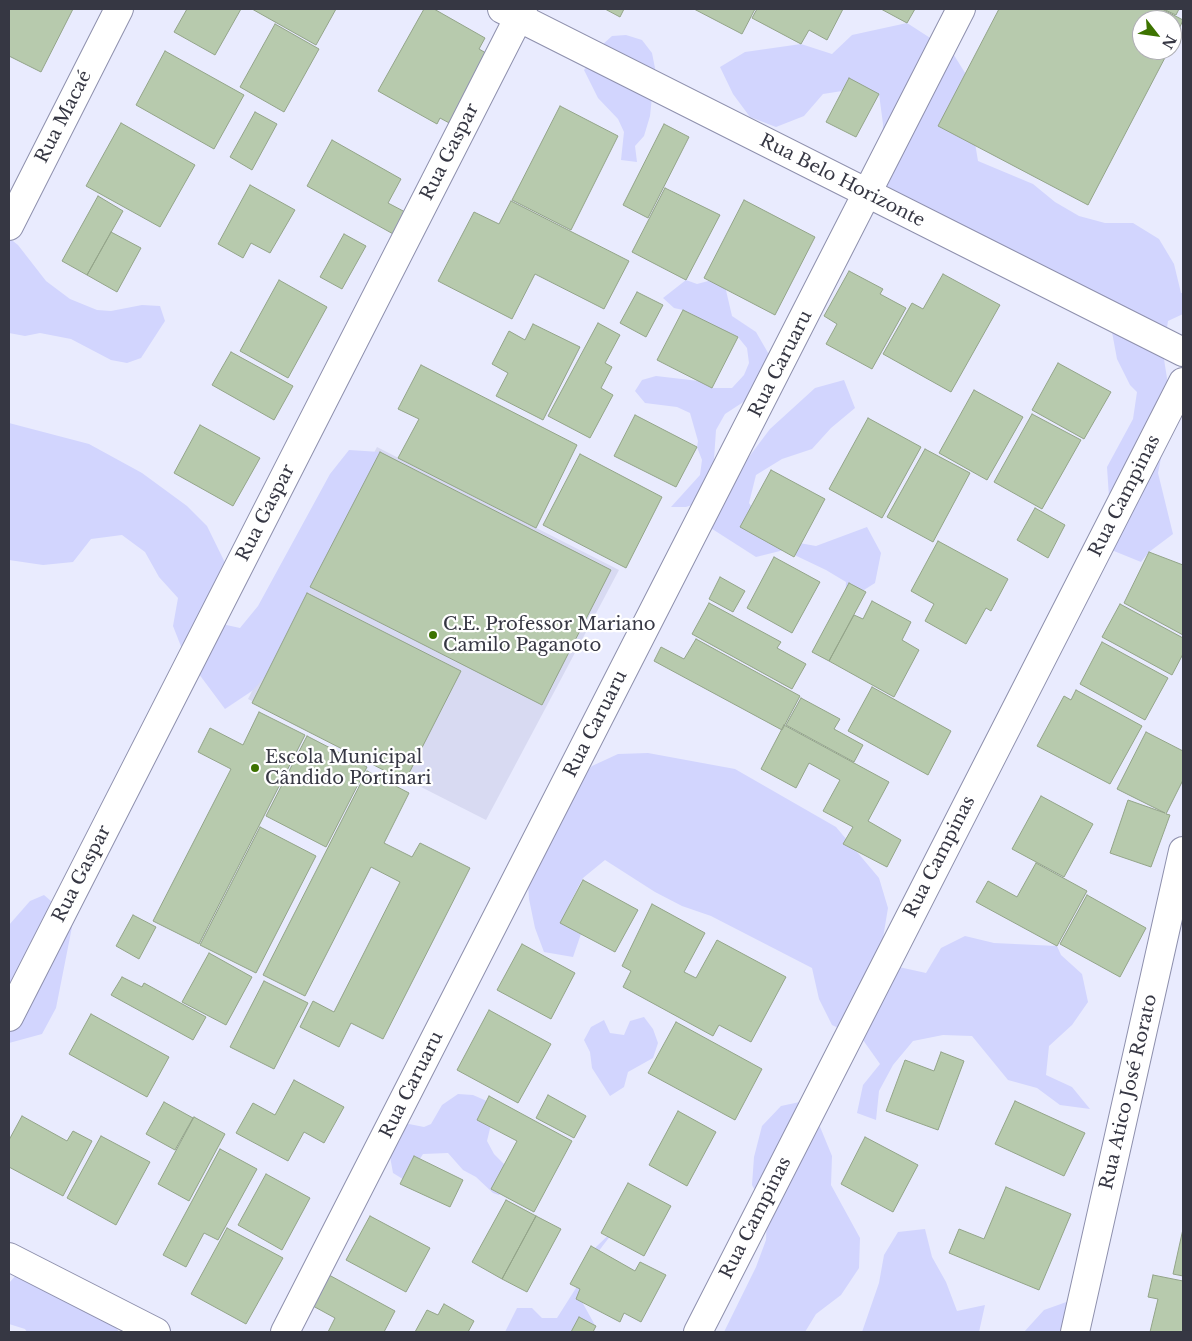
<!DOCTYPE html>
<html>
<head>
<meta charset="utf-8">
<style>
	body { margin:0 }
	#map { position:relative; width:1192px; height:1341px; overflow:hidden; background:#e9ebfe; font-family:"Libre Baskerville",serif }
	canvas { display:block }
	.frame { position:absolute; inset:0; border:10px solid #363743; pointer-events:none }
	.north { position:absolute; left:1132px; top:10px; width:50px; height:50px; box-sizing:border-box; background:#fff; border:1px solid #afafb4; border-radius:50%; rotate:120deg; font-size:14px; font-weight:700; line-height:20px; text-align:center; color:#363743 }
	.north::after { content:''; display:block; margin:auto; width:18px; height:22px; background:#3d7300; clip-path:polygon(50% 0,100% 100%,50% 72%,0 100%) }
</style>
</head>
<body>
<div id="map">
<canvas width="1192" height="1341"></canvas>
<div class="frame"></div>
<div class="north">N</div>
</div>
<script>
const c = document.querySelector('canvas').getContext('2d');
c.lineJoin = 'round';
function fillPath(path, color) { c.fillStyle = color; c.fill(path, 'evenodd'); }
const toPath = rows => new Path2D(rows.map(r => 'M' + r).join(''));
function trace(path, color, width, dash) { c.strokeStyle = color; c.lineWidth = width; c.lineCap = dash ? 'butt' : 'round'; c.setLineDash(dash || []); c.stroke(path); }
function label(font, color, halo, rows, align = 'center') {
  c.font = font + ' "Libre Baskerville",serif'; c.lineWidth = 4.5; c.setLineDash([]); c.textBaseline = 'middle'; c.strokeStyle = halo; c.fillStyle = color; for (const [text, x, y, turn = 0] of rows) {
    c.save(); c.translate(x, y); c.rotate((+turn || 0) * Math.PI / 180); c.textAlign = isNaN(turn) ? turn : align; if (halo) c.strokeText(text, 0, 0); c.fillText(text, 0, 0); c.restore();
  }
}
fillPath(toPath([
	[377,447,619,570,486,820,248,699]
]), '#d8daf2');
fillPath(toPath([
	[907,23,952,52,967,76,973,131,978,161,1033,184,1055,202,1079,216,1105,223,1133,223,1159,239,1174,264,1181,293,1183,293,1183,314,1168,321,1163,353,1173,416,1164,443,1158,473,1173,534,1149,552,1141,562,1114,551,1101,524,1109,497,1107,467,1133,419,1137,392,1130,385,1117,359,1112,332,1122,305,905,201,880,180,883,124,879,94,855,89,823,94,804,116,776,127,750,117,733,94,720,67,745,52,801,44,832,54,852,35],
	[626,35,642,40,652,53,655,68,650,116,644,136,635,146,637,162,621,160,624,132,618,119,598,98,584,70,601,46,612,36],
	[9,238,18,245,46,281,70,299,97,310,111,311,142,305,160,306,165,321,141,358,127,363,111,360,71,339,40,333,25,336,9,333],
	[686,280,697,284,712,280,725,286,732,316,756,332,771,358,751,397,725,414,716,430,713,474,701,502,686,507,671,507,700,475,702,460,697,447,698,441,690,413,677,407,645,403,635,391,642,380,656,376,699,381,712,388,732,388,744,375,749,363,747,348,738,337,695,320,683,310,674,308,663,298],
	[844,380,855,408,831,428,812,449,782,459,756,475,749,503,766,527,788,541,816,546,867,527,881,553,875,583,845,602,846,582,826,570,784,550,756,557,706,525,736,474,770,429,815,388],
	[9,423,89,444,142,473,187,506,207,526,233,579,213,622,240,628,258,606,330,474,349,450,380,452,378,487,329,571,307,593,272,669,252,691,225,709,184,654,173,626,178,598,159,577,145,552,122,535,91,539,73,562,43,565,9,560],
	[648,753,735,769,836,827,879,878,888,908,883,938,899,967,926,973,941,948,965,936,994,943,1057,946,1061,955,1082,974,1088,1002,1072,1025,1049,1046,1046,1075,1072,1087,1090,1109,1060,1105,1037,1088,1008,1080,972,1036,943,1035,913,1041,893,1065,879,1091,876,1120,857,1113,863,1085,880,1064,863,1040,832,1025,819,999,812,968,711,916,682,906,655,892,605,860,583,878,570,903,582,931,573,957,544,952,535,928,529,899,527,869,571,787,592,766,618,754],
	[44,895,66,914,72,927,56,1008,42,1034,9,1043,9,925,30,901],
	[644,1017,653,1029,658,1043,653,1058,628,1072,624,1087,610,1096,592,1068,590,1052,584,1040,591,1027,604,1020,610,1033,624,1035,630,1021],
	[458,1094,473,1095,489,1102,493,1116,487,1141,494,1154,505,1165,506,1189,499,1195,493,1193,476,1177,463,1170,448,1153,423,1154,406,1181,393,1173,389,1151,401,1126,409,1124,424,1127,431,1124,442,1105],
	[809,1100,832,1156,831,1185,860,1238,859,1268,841,1295,816,1314,805,1332,724,1332,756,1267,766,1240,767,1212,752,1185,754,1157,762,1126,781,1106],
	[617,1227,598,1252,581,1300,596,1327,593,1332,505,1332,517,1308,532,1308,542,1318,557,1318,576,1288,596,1247],
	[925,1229,932,1257,946,1282,957,1311,985,1305,979,1332,862,1332,879,1283,884,1255,898,1232],
	[18,1273,113,1323,119,1332,27,1332,25,1329,9,1324,9,1283],
	[1072,1300,1069,1332,1024,1332,1044,1310]
]), '#d2d5fe');
const building = toPath([
	[9,9,73,9,41,72,9,56,9,9],
	[187,9,241,9,215,55,174,32,187,9],
	[252,9,336,9,316,45,252,9],
	[424,9,434,9,485,38,479,49,491,56,453,125,440,118,437,124,378,91,424,9],
	[605,9,624,9,620,17,605,9],
	[694,9,755,9,742,34,694,9],
	[757,9,843,9,827,40,809,30,801,44,752,18,757,9],
	[881,9,915,9,907,23,881,9],
	[999,9,1162,9,1183,20,1172,45,1172,20,1142,20,1142,50,1169,50,1088,205,938,126,999,9],
	[1163,9,1179,9,1176,15,1163,9],
	[275,24,319,49,284,112,240,87,275,24],
	[165,51,244,95,214,149,136,105,165,51],
	[849,78,879,94,856,137,826,122,849,78],
	[560,106,618,136,571,230,512,200,560,106],
	[255,112,277,124,252,170,230,157,255,112],
	[121,123,195,165,160,227,86,186,121,123],
	[664,124,689,137,648,218,623,205,664,124],
	[332,140,401,179,388,203,407,213,395,235,307,186,332,140],
	[250,185,295,210,270,253,251,243,243,258,218,244,250,185],
	[665,188,720,215,686,280,632,252,665,188],
	[98,196,123,211,87,275,62,261,98,196],
	[744,200,815,237,775,315,704,278,744,200],
	[511,201,629,261,604,309,535,274,512,319,438,281,474,212,499,224,511,201],
	[111,232,141,248,117,292,87,275,111,232],
	[344,234,366,246,342,289,320,277,344,234],
	[849,271,883,289,880,294,906,308,872,369,826,344,837,324,824,316,849,271],
	[943,274,1000,305,951,392,883,354,912,303,923,309,943,274],
	[279,280,327,307,288,378,240,351,279,280],
	[637,292,663,305,646,337,620,323,637,292],
	[683,310,738,337,712,388,657,360,683,310],
	[598,323,620,335,605,363,612,367,601,388,613,395,590,438,548,416,598,323],
	[533,324,580,347,543,420,496,396,508,373,492,364,509,331,525,340,533,324],
	[231,352,293,386,274,420,212,385,231,352],
	[1058,363,1111,392,1084,439,1032,410,1058,363],
	[421,365,577,445,536,528,398,458,419,419,398,409,421,365],
	[974,390,1023,417,987,480,939,453,974,390],
	[1032,414,1081,440,1042,509,994,482,1032,414],
	[635,415,697,447,676,487,614,456,635,415],
	[868,418,921,447,882,518,829,489,868,418],
	[200,425,260,458,233,506,174,473,200,425],
	[925,449,970,473,933,542,887,517,925,449],
	[380,452,611,570,542,705,310,587,380,452],
	[580,454,662,497,626,568,543,525,580,454],
	[771,470,825,499,794,557,740,527,771,470],
	[1035,508,1065,525,1048,558,1017,540,1035,508],
	[938,541,1008,579,991,611,986,608,966,644,925,621,934,604,911,591,938,541],
	[1149,552,1183,565,1183,635,1124,603,1149,552],
	[774,557,820,582,792,633,747,608,774,557],
	[720,577,745,591,733,612,709,599,720,577],
	[849,583,866,592,829,661,812,652,849,583],
	[307,593,461,671,405,781,252,703,307,593],
	[872,601,911,622,902,640,919,650,894,697,829,661,854,615,863,619,872,601],
	[709,603,781,642,777,648,806,664,792,689,692,634,709,603],
	[1120,604,1183,638,1183,654,1172,675,1102,637,1120,604],
	[696,639,800,696,782,730,654,661,661,647,684,659,696,639],
	[1102,642,1168,678,1145,720,1080,684,1102,642],
	[872,687,951,731,928,775,848,731,872,687],
	[1076,690,1142,726,1110,784,1037,746,1064,696,1071,700,1076,690],
	[801,698,840,719,834,729,863,745,854,762,786,725,801,698],
	[259,712,305,735,199,944,153,921,231,769,198,752,210,728,243,745,259,712],
	[784,725,889,782,868,821,901,840,887,867,843,844,853,827,823,811,840,780,809,763,796,788,761,769,784,725],
	[1146,732,1183,751,1183,780,1166,814,1170,815,1151,867,1110,853,1128,800,1165,813,1117,789,1146,732],
	[307,736,367,767,326,847,266,816,307,736],
	[367,771,409,793,384,843,412,857,420,843,470,868,383,1039,351,1023,339,1047,300,1027,313,1001,334,1012,400,882,371,867,305,996,263,975,367,771],
	[1041,796,1093,824,1064,877,1012,849,1041,796],
	[260,827,316,856,256,973,200,945,260,827],
	[1036,863,1087,891,1057,946,976,902,988,881,1017,897,1036,863],
	[583,880,638,910,615,952,560,923,583,880],
	[1087,895,1146,928,1120,977,1060,944,1087,895],
	[652,904,705,933,684,972,696,978,717,940,786,977,751,1042,719,1025,713,1036,623,987,631,971,622,966,652,904],
	[133,915,156,927,139,959,116,946,133,915],
	[522,944,575,973,551,1019,497,990,522,944],
	[209,953,252,977,226,1025,182,1002,209,953],
	[122,977,142,987,144,983,206,1017,193,1040,111,995,122,977],
	[264,981,308,1003,274,1069,230,1047,264,981],
	[489,1010,551,1044,518,1103,457,1070,489,1010],
	[91,1014,169,1057,147,1097,69,1054,91,1014],
	[676,1022,762,1069,735,1120,648,1073,676,1022],
	[941,1052,964,1061,938,1130,886,1111,905,1060,934,1071,941,1052],
	[294,1080,344,1107,324,1143,304,1132,288,1161,236,1133,253,1103,275,1115,294,1080],
	[548,1095,586,1116,574,1138,536,1118,548,1095],
	[489,1096,572,1141,534,1212,491,1189,517,1141,477,1120,489,1096],
	[1015,1101,1085,1133,1064,1176,995,1144,1015,1101],
	[164,1102,193,1118,175,1150,146,1134,164,1102],
	[678,1111,716,1132,687,1186,649,1165,678,1111],
	[22,1116,67,1141,73,1131,92,1141,63,1196,9,1167,9,1140,22,1116],
	[194,1117,225,1134,189,1201,158,1184,194,1117],
	[101,1136,150,1162,116,1225,67,1198,101,1136],
	[865,1137,918,1165,893,1212,841,1184,865,1137],
	[220,1149,257,1169,218,1240,204,1233,186,1267,163,1255,220,1149],
	[414,1156,463,1180,450,1207,400,1184,414,1156],
	[266,1174,310,1198,282,1250,238,1225,266,1174],
	[628,1183,671,1206,644,1256,601,1233,628,1183],
	[1006,1187,1071,1214,1039,1290,949,1253,959,1229,984,1239,1006,1187],
	[506,1200,536,1216,502,1279,472,1262,506,1200],
	[370,1216,430,1248,406,1292,346,1260,370,1216],
	[536,1216,561,1229,527,1292,502,1279,536,1216],
	[227,1228,283,1258,246,1324,191,1294,227,1228],
	[1183,1229,1183,1276,1173,1274,1183,1229],
	[591,1246,635,1271,640,1262,666,1275,641,1322,624,1313,620,1322,576,1299,580,1289,570,1284,591,1246],
	[329,1275,395,1311,384,1332,328,1332,335,1318,313,1306,329,1275],
	[1153,1275,1183,1281,1183,1332,1150,1332,1158,1299,1148,1297,1153,1275],
	[444,1304,474,1321,468,1332,415,1332,427,1310,438,1315,444,1304],
	[579,1317,596,1326,593,1332,571,1332,579,1317]
]);
fillPath(building, '#b7caad');
trace(building, '#93a489', 1);
const minor = toPath([
	[502,9,1183,352],
	[9,226,119,9],
	[9,1017,523,9],
	[9,1257,156,1332],
	[285,1332,961,9],
	[698,1332,1183,382],
	[1075,1332,1183,851]
]);
trace(minor, '#8e90ad', 30);
trace(minor, '#fff', 28);
for (const [x, y, r, color] of [
	[433,635,5,"#3d7300"],
	[255,768,5,"#3d7300"]
]) { const dot = new Path2D(); dot.arc(x, y, r, 0, 2 * Math.PI); c.fillStyle = color; c.fill(dot); trace(dot, '#fff', 2); }
label('18px', '#363743', '#fff', [
	["Rua Macaé",64,117,-63],
	["Rua Gaspar",450,152,-63],
	["Rua Belo Horizonte",842,181,27],
	["Rua Caruaru",781,364,-63],
	["Rua Campinas",1125,496,-63],
	["Rua Gaspar",266,513,-63],
	["Rua Caruaru",596,724,-63],
	["Rua Campinas",940,857,-63],
	["Rua Gaspar",82,874,-63],
	["Rua Caruaru",412,1085,-63],
	["Rua Atico José Rorato",1129,1092,-77],
	["Rua Campinas",756,1218,-63]
]);
label('18px', '#363743', '#fff', [
	["C.E. Professor Mariano",443,625],
	["Camilo Paganoto",443,646],
	["Escola Municipal",265,758],
	["Cândido Portinari",265,779]
], 'left');
</script>
</body>
</html>
